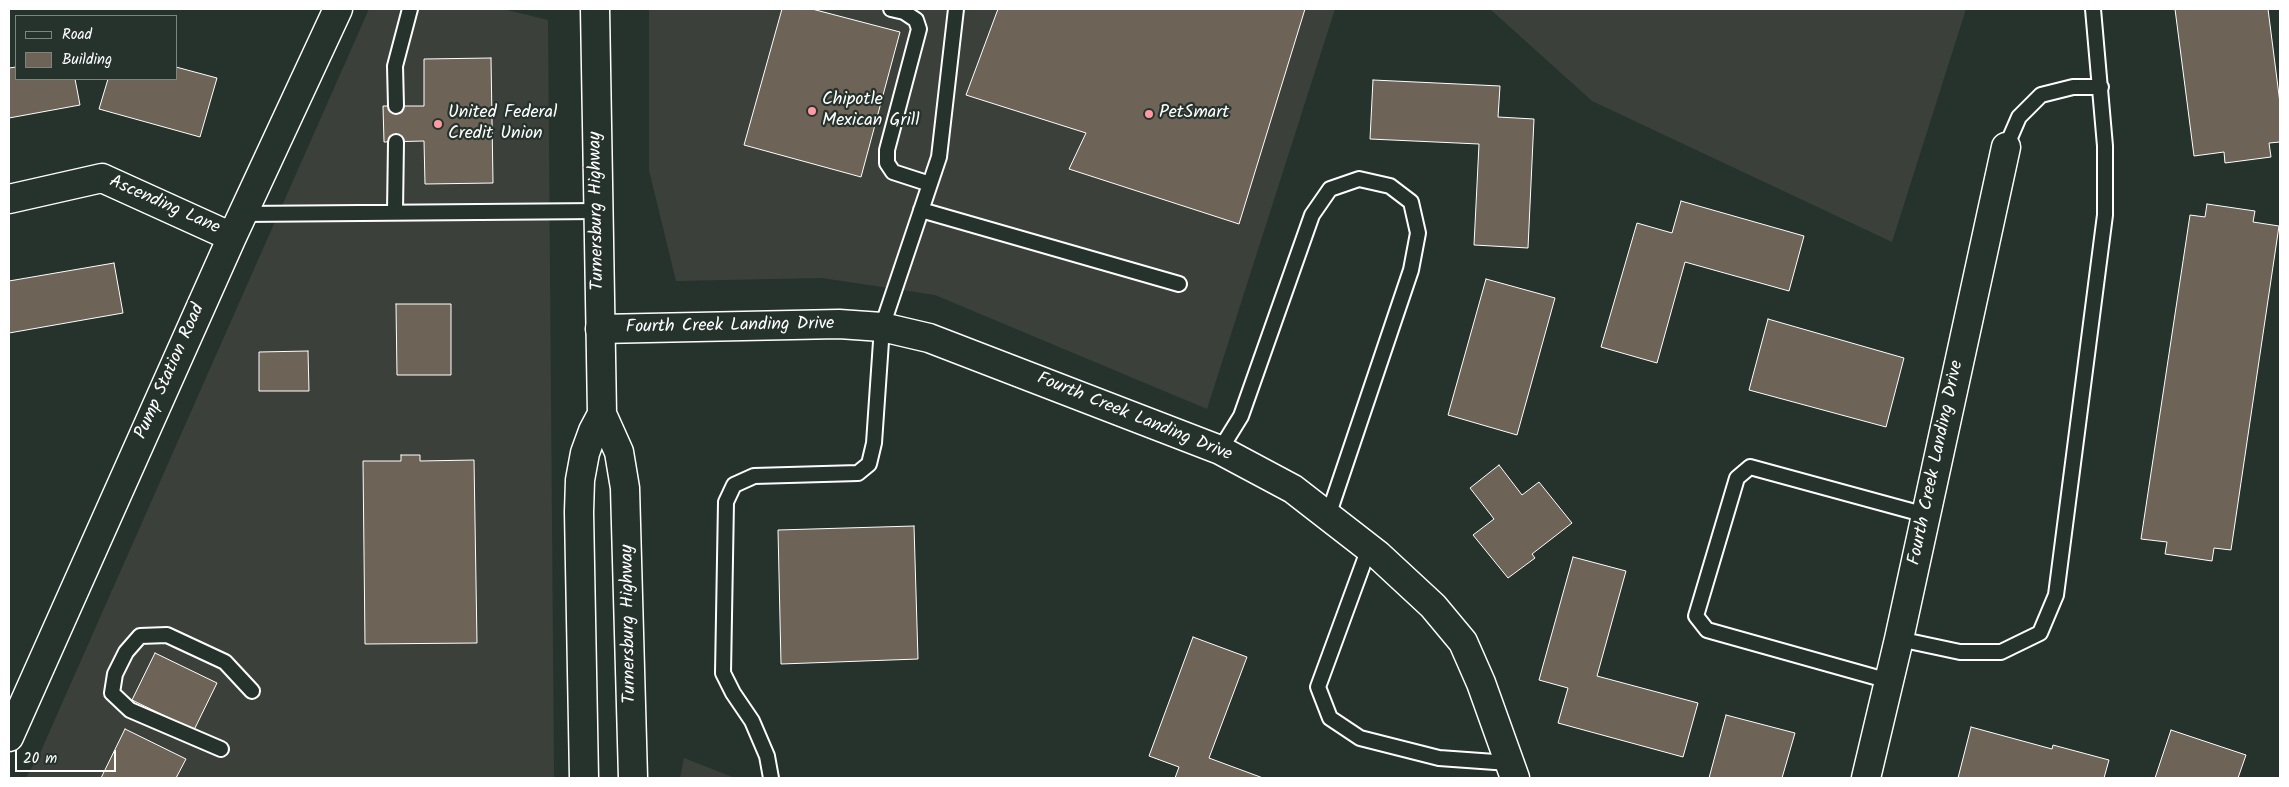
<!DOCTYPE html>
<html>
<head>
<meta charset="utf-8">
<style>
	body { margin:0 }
	#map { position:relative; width:2289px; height:787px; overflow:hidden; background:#26332d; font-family:Kalam,sans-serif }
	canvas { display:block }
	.frame { position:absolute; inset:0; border:10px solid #fff; pointer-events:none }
	.legend { position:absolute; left:15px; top:15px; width:162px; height:65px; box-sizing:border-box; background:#26332d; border:1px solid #7d8581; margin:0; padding:6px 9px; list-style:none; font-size:15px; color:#fff }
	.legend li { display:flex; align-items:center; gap:10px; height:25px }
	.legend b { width:25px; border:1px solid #7d8581 }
	.scale { position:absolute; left:15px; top:750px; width:101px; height:22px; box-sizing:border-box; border:2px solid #fff; border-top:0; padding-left:6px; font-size:15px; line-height:18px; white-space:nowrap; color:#fff; -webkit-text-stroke:4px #26332d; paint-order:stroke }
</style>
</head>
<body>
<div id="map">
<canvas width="2289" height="787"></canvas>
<div class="frame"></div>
<ul class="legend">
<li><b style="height:6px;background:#26332d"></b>Road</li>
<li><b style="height:14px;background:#6d6357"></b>Building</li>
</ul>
<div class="scale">20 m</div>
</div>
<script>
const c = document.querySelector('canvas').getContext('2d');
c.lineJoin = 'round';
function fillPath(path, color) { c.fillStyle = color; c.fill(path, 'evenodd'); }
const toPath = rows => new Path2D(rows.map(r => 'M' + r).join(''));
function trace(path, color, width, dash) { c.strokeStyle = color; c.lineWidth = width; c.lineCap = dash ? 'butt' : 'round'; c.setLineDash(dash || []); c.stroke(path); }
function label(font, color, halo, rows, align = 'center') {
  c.font = font + ' Kalam,sans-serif'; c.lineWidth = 4.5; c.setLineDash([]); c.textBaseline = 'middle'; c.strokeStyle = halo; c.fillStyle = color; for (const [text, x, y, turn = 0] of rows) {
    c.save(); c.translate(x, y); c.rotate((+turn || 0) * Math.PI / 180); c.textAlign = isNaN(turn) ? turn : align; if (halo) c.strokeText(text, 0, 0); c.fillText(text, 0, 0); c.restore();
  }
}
fillPath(toPath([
	[369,9,503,9,548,20,554,778,26,778,41,751],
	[649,9,1335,9,1207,409,935,295,822,278,676,281,649,170],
	[1490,9,1966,9,1892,242,1592,101],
	[684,758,735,778,680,778]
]), '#3b413a');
const building = toPath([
	[782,9,812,9,900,32,861,177,744,145,782,9],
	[998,9,1305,9,1239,224,1069,169,1086,133,966,95,998,9],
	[2175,9,2268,9,2280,103,2280,142,2269,143,2271,157,2225,163,2224,152,2194,156,2175,9],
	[491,58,493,183,425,184,424,141,384,142,383,106,424,106,424,59,491,58],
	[16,67,16,79,75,79,80,105,9,118,9,68,16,67],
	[176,67,217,78,200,137,99,109,108,79,176,79,176,67],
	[1373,80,1500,86,1498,117,1534,119,1528,248,1474,245,1479,144,1370,139,1373,80],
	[1681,201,1804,236,1789,291,1685,262,1657,363,1601,347,1637,223,1672,233,1681,201],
	[2207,204,2255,211,2253,222,2279,226,2231,550,2214,548,2212,561,2165,554,2167,542,2141,539,2190,215,2205,217,2207,204],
	[114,263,123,313,9,333,9,281,114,263],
	[1486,279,1555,298,1517,435,1448,415,1486,279],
	[396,304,451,304,451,375,397,375,396,304],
	[1768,319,1904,358,1886,427,1749,390,1768,319],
	[308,351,309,391,259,391,259,352,308,351],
	[401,455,420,455,420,461,474,460,477,643,365,644,363,461,401,461,401,455],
	[1499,465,1522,495,1539,482,1572,523,1532,554,1535,558,1508,578,1473,535,1494,519,1470,488,1499,465],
	[914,526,918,659,781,664,778,530,914,526],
	[1573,557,1626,571,1597,676,1698,703,1683,757,1558,723,1568,688,1539,680,1573,557],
	[1193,637,1247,657,1209,758,1263,778,1175,778,1179,767,1149,756,1193,637],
	[155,653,217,683,194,730,132,700,155,653],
	[1726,715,1795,733,1782,778,1709,778,1726,715],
	[1971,727,2052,749,2053,745,2109,760,2104,778,1958,778,1971,727],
	[125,729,186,759,176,778,101,778,125,729],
	[2171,730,2246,755,2238,778,2155,778,2171,730]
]);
fillPath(building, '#6d6357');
trace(building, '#fff', 1);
const lane = toPath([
	[891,9,904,12,916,20,919,29,887,150,887,163,893,172,930,184],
	[396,106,395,66,410,9],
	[2006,147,2019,117,2041,95,2073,87,2101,87],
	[921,210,1179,284],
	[395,211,396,142],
	[242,214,598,211],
	[1220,450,1241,416,1312,215,1330,189,1359,179,1390,186,1411,202,1418,233,1411,270,1328,516],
	[1369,548,1318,687,1330,718,1360,738,1439,758,1509,763],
	[1899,639,1960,652,2001,652,2040,633,2056,595,2105,215,2105,146,2093,9],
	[1889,681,1707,630,1696,616,1737,478,1750,467,1926,515],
	[221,749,130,710,112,693,115,674,126,652,140,636,167,635,225,662,252,691],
	[771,778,767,756,752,721,733,693,723,673,726,502,734,485,754,476,858,473,869,464,874,443,882,327,939,157,956,9]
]);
const street = toPath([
	[9,199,102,178,232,237],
	[600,329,839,324,882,327,929,338,1220,450,1293,489,1378,555,1433,606,1463,642,1481,683,1515,778],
	[9,737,232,237,338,9],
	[1866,778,1899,639,2006,147]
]);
const primary = toPath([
	[595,9,602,414,619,452,625,488,633,778],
	[584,778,579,512,580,480,585,453,593,431,602,414]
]);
trace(lane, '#fff', 18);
trace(street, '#fff', 31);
trace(primary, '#fff', 31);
trace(lane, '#26332d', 14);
trace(street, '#26332d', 28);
trace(primary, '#26332d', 28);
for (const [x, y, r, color] of [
	[812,111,5,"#ff9aa2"],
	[1149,114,5,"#ff9aa2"],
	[438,124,5,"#ff9aa2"]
]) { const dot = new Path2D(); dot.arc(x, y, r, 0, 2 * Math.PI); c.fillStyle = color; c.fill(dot); trace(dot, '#26332d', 2); }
label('18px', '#fff', '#26332d', [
	["Chipotle",822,101],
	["Mexican Grill",822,122],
	["United Federal",448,114],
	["Credit Union",448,135],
	["PetSmart",1159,114]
], 'left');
label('18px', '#fff', '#26332d', [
	["Ascending Lane",164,206,24],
	["Turnersburg Highway",598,211,-91],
	["Fourth Creek Landing Drive",730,327,-1],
	["Pump Station Road",171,372,-66],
	["Fourth Creek Landing Drive",1134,418,22],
	["Fourth Creek Landing Drive",1937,463,-78],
	["Turnersburg Highway",630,624,-91]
]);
</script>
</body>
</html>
